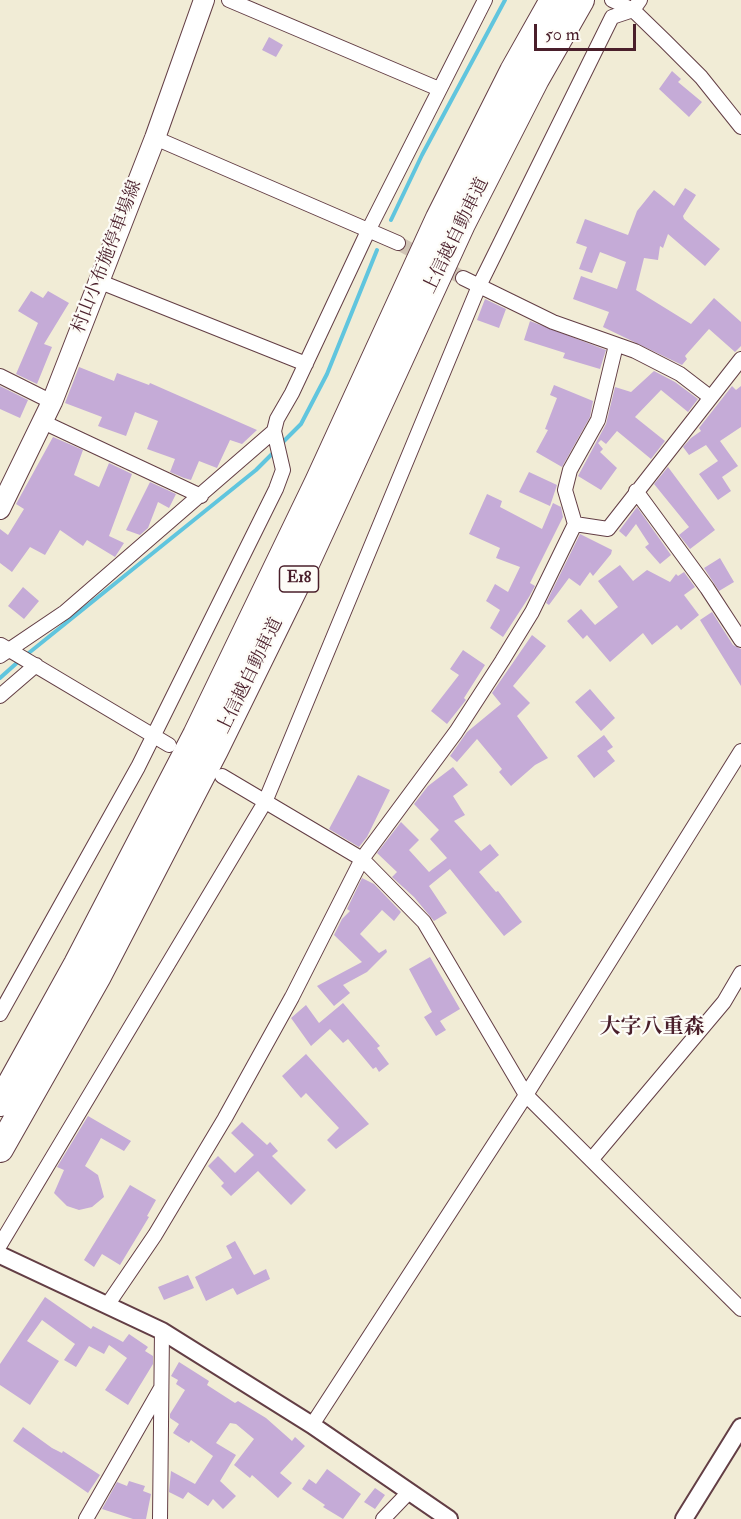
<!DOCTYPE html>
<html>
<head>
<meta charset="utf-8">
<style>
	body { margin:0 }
	#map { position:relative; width:741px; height:1519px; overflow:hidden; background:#f1ecd6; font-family:"IM FELL Double Pica",serif }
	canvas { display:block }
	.scale { position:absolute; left:534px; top:24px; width:102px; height:27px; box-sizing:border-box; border:3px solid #4a1f2b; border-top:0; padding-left:8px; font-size:18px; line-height:21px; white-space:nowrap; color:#4a1f2b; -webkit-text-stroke:4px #fdfcf7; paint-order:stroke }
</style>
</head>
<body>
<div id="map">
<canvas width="741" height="1519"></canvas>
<div class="scale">50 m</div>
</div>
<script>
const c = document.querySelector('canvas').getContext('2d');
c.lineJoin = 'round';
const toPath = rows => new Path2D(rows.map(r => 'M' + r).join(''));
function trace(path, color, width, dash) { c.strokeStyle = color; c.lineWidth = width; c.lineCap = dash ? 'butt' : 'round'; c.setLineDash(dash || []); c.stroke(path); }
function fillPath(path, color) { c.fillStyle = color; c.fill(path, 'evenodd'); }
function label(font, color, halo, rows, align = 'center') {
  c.font = font + ' "IM FELL Double Pica","Noto Serif JP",serif'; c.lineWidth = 4.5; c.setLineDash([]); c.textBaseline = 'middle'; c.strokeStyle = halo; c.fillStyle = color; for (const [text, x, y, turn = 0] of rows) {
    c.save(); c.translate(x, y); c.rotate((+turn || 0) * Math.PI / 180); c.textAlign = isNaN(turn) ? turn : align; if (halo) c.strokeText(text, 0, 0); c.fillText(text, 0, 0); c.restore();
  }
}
trace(toPath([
	[391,220,422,155,505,0],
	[281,444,301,424,327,374,377,250],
	[25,656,256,470,274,452],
	[0,678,19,661]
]), '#60c5de', 4);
fillPath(toPath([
	[269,37,283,45,276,57,262,50],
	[672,71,681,79,678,82,702,102,689,117,659,89],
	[685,188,696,195,683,216,684,219,720,249,705,266,668,234,663,248,660,246,658,260,644,258,636,290,691,324,714,298,741,322,741,346,735,352,709,329,685,356,687,359,682,365,603,327,609,312,573,299,581,276,617,289,626,262,600,252,592,273,579,269,587,247,576,243,585,219,628,235,637,211,654,190,674,206],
	[31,291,43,298,48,291,69,303,44,344,52,347,37,384,16,374,38,323,18,311],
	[485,299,506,309,499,328,477,320],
	[530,321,606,350,600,369,563,358,565,353,524,340],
	[79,367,114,381,117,373,149,385,150,383,257,430,242,444,230,440,217,468,199,461,191,480,184,478,170,472,175,459,147,449,158,421,135,412,126,436,98,426,102,417,65,403],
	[654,371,675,382,698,399,688,412,661,390,635,417,665,441,651,459,617,431,606,444,601,440,598,443,603,449,600,452,617,468,601,490,578,476,606,424,615,387,631,392],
	[554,385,593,401,590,417,562,467,536,452,548,430,545,429,557,398,550,395],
	[0,386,28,400,20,418,0,409],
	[732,386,736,390,741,386,741,427,720,441,738,466,722,477,731,491,718,500,699,474,718,461,706,445,689,455,683,447,691,438,701,431,699,428],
	[53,437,83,450,74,475,99,487,109,463,132,474,109,536,124,543,115,557,87,540,83,546,60,530,45,555,30,547,12,572,0,563,0,529,8,535,24,509,16,504],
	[668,467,715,530,690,549,679,535,689,527,654,484],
	[529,472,557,485,550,506,519,492],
	[150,482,176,494,169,508,158,502,148,528,140,535,126,530],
	[487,494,502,501,500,507,542,529,553,503,561,507,563,517,530,583,535,586,529,597,503,637,490,628,500,610,486,601,495,584,508,592,520,567,496,558,500,548,469,534],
	[637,507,671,555,660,564,645,547,649,544,636,524,626,537,619,531],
	[580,534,612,550,611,554,593,576,590,572,580,586,569,578,549,605,546,603],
	[720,558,734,582,719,591,704,568],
	[620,565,633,581,647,570,670,582,676,574,678,576,684,572,695,587,684,595,699,615,681,630,677,625,652,645,643,633,610,662,587,635,583,639,567,621,581,609,595,625,618,607,598,581],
	[23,587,39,601,24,619,8,606],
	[712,612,733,645,741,649,741,686,700,620],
	[532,635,546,646,513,686,530,703,517,716,548,758,535,765,511,786,499,772,502,769,477,739,457,762,450,756,467,732,501,704,492,693],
	[463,650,485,665,464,698,466,700,447,724,431,711,459,675,450,669],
	[590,689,615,718,601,731,575,702],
	[604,735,613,747,607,751,615,761,594,778,577,756],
	[453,767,468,785,453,796,465,815,454,821,481,851,490,844,499,855,479,872,496,892,498,891,522,922,504,936,450,869,429,886,447,913,434,921,414,897,392,877,397,872,377,853,401,822,419,840,409,850,429,872,447,858,430,839,439,830,414,804,428,786],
	[358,775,390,790,367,837,359,847,329,829],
	[362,878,374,884,401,912,394,921,382,910,360,934,379,953,386,949,387,952,367,972,343,985,350,993,334,1006,317,986,362,962,334,935,342,919,350,911,347,909],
	[430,957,460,1009,440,1021,446,1030,436,1036,424,1017,432,1012,409,969],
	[343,1003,380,1046,377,1048,389,1064,379,1072,376,1067,373,1069,348,1039,343,1043,330,1029,311,1046,291,1018,306,1005,319,1023],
	[306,1054,369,1124,336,1149,327,1140,339,1128,306,1093,301,1098,282,1076],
	[88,1116,131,1141,124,1151,101,1138,85,1166,98,1175,104,1197,92,1207,79,1210,67,1206,54,1193,64,1170,57,1167],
	[242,1122,267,1145,270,1142,278,1151,272,1156,306,1190,291,1205,258,1171,231,1196,221,1186,224,1183,208,1166,218,1156,235,1173,254,1155,231,1133],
	[130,1185,156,1200,147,1216,149,1217,120,1265,102,1254,94,1267,84,1260],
	[235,1241,254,1275,266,1269,270,1279,237,1295,233,1288,206,1301,195,1277,232,1258,226,1246],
	[188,1275,194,1288,164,1300,158,1287],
	[45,1297,91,1329,93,1326,123,1342,129,1334,148,1347,145,1351,153,1356,153,1364,128,1405,105,1390,127,1358,109,1345,104,1354,89,1346,76,1367,64,1360,75,1344,42,1320,27,1341,59,1361,30,1405,0,1385,0,1364],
	[179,1362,209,1381,207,1385,235,1403,238,1401,266,1418,292,1441,295,1437,305,1446,280,1473,292,1483,278,1498,252,1475,250,1478,234,1465,254,1439,236,1424,230,1423,216,1443,236,1455,220,1481,236,1496,223,1509,213,1499,208,1506,188,1492,183,1499,169,1492,171,1471,195,1484,213,1456,191,1440,189,1443,173,1433,179,1424,170,1418,170,1414,185,1390,176,1384,178,1380,171,1376],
	[23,1427,52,1448,62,1453,63,1451,100,1475,88,1493,13,1441],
	[327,1469,361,1494,343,1519,323,1507,325,1505,302,1489,309,1479,316,1484],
	[129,1481,145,1486,143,1491,151,1494,146,1519,133,1519,102,1509,117,1482,127,1486],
	[375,1488,385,1495,375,1509,364,1502]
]), '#c5abd7');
trace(toPath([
	[398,243,463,278]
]), '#d0c3b4', 14, [14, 7]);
const minor = toPath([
	[229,0,439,89],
	[612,0,633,10,665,41,701,77,741,127],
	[155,138,398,243],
	[463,278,553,322,635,351,680,374,710,397],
	[98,281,306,364],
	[0,376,52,402],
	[43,422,201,496],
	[636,491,707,588,741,640],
	[575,524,565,490,570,470,598,420,616,345],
	[1,645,169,745],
	[0,656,65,612,274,431],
	[0,696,36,665],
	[222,776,362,859,424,922,526,1095,741,1309],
	[0,1014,138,767,276,489,283,470,274,431,277,419,292,393,369,229,485,0],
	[591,1160,724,1002,741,973],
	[0,1245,265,802,479,286,612,17,633,10,640,0],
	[108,1304,155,1235,225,1118,292,997,362,859,456,732,502,661,532,612,575,524,608,529,741,359],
	[312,1425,526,1095,741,751],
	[86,1519,161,1388],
	[160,1519,162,1331],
	[383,1519,409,1492]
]);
const tertiary = toPath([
	[0,1255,162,1331,312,1425,449,1519],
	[684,1519,741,1427]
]);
const secondary = toPath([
	[0,509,52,402,155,138,204,0]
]);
const motorway = toPath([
	[0,1103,77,964,196,735,318,482,439,218,513,71,553,0],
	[0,1149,98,976,215,750,299,579,462,224,536,79,581,0]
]);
trace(minor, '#633e45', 16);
trace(tertiary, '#633e45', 20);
trace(secondary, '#633e45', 22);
trace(motorway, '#633e45', 28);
trace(minor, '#fff', 14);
trace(tertiary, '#fff', 16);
trace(secondary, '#fff', 20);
trace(motorway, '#fff', 26);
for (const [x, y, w] of [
	[299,579,39]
]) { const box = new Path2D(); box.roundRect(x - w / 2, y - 13, w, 26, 4.5); c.fillStyle = '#fdfcf7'; c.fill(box); trace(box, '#4a1f2b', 1.5); }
label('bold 16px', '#4a1f2b', null, [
	["E18",299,579]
]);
label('18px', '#4a1f2b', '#fdfcf7', [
	["上信越自動車道",457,236,-64],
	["村山小布施停車場線",108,257,-69],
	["上信越自動車道",251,676,-64]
]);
label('bold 21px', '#4a1f2b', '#fdfcf7', [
	["大字八重森",652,1028]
]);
</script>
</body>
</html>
